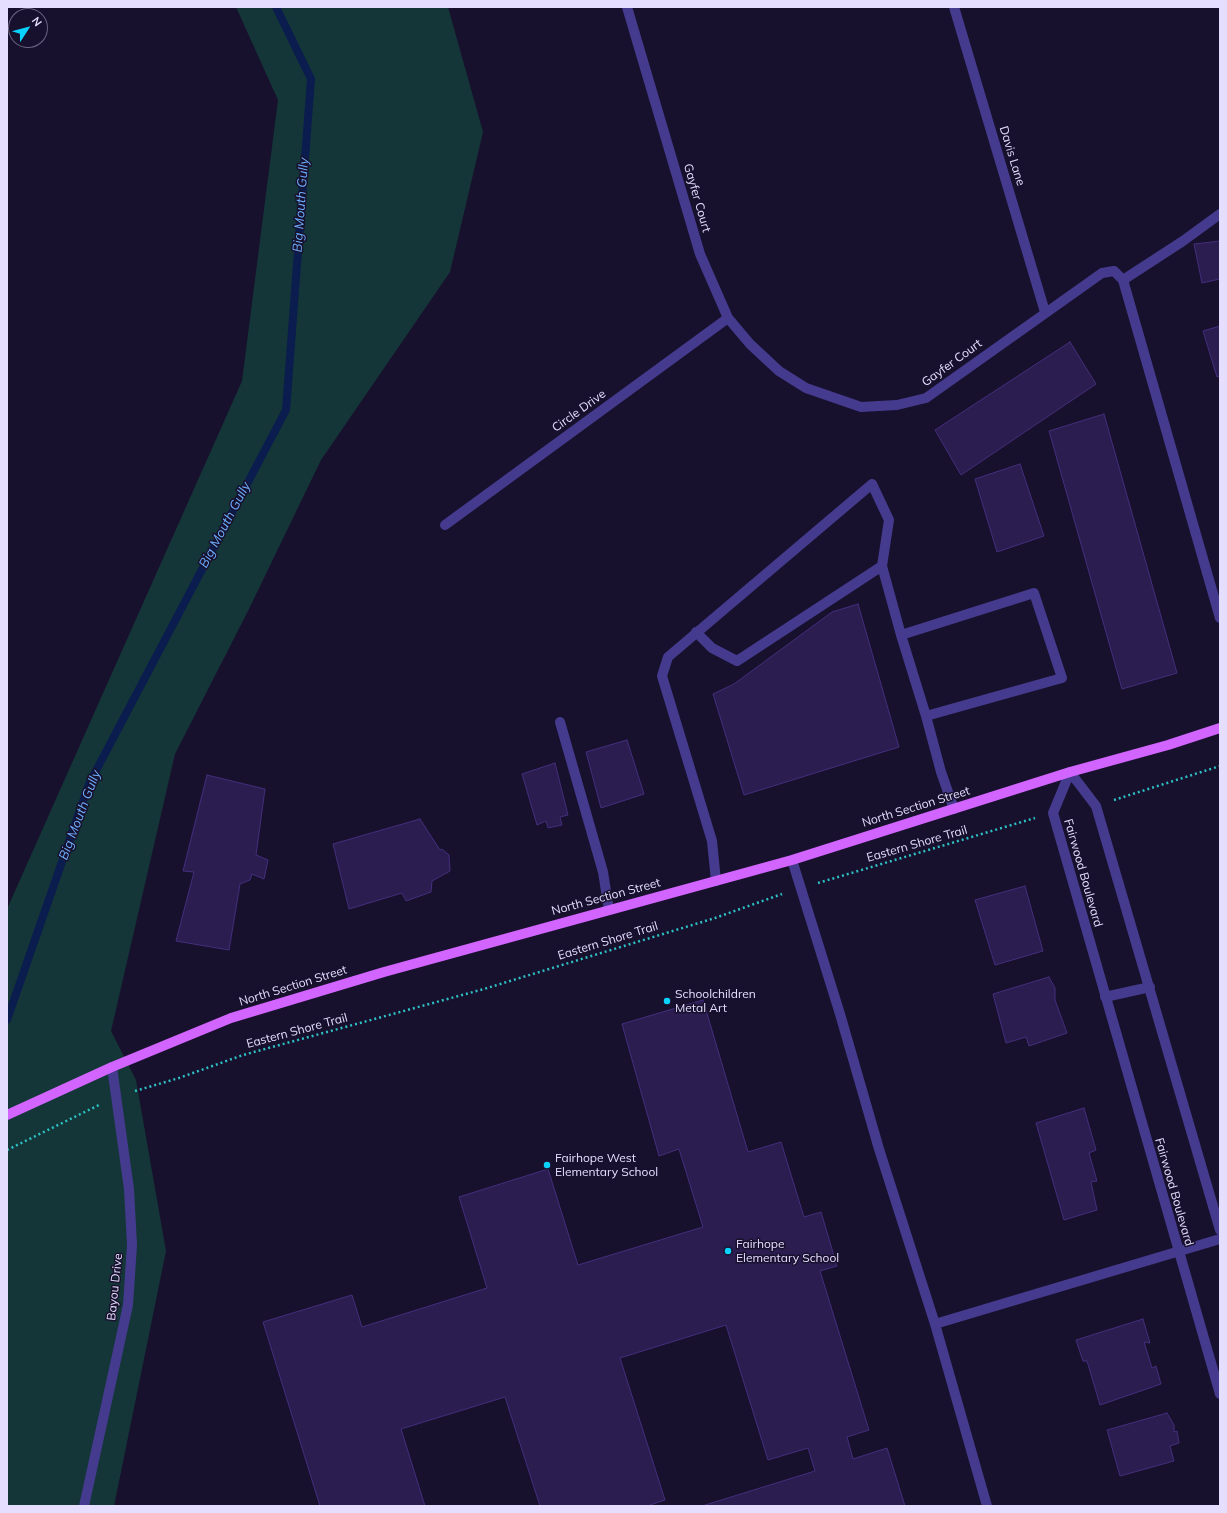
<!DOCTYPE html>
<html>
<head>
<meta charset="utf-8">
<style>
	body { margin:0 }
	#map { position:relative; width:1227px; height:1513px; overflow:hidden; background:#18112e; font-family:Mulish,sans-serif }
	canvas { display:block }
	.frame { position:absolute; inset:0; border:8px solid #e5deff; pointer-events:none }
	.north { position:absolute; left:8px; top:8px; width:40px; height:40px; box-sizing:border-box; background:#18112e; border:1px solid #6a6382; border-radius:50%; rotate:54deg; font-size:11px; font-weight:700; line-height:16px; text-align:center; color:#e5deff }
	.north::after { content:''; display:block; margin:auto; width:14px; height:18px; background:#0ad2ff; clip-path:polygon(50% 0,100% 100%,50% 72%,0 100%) }
</style>
</head>
<body>
<div id="map">
<canvas width="1227" height="1513"></canvas>
<div class="frame"></div>
<div class="north">N</div>
</div>
<script>
const c = document.querySelector('canvas').getContext('2d');
c.lineJoin = 'round';
function fillPath(path, color) { c.fillStyle = color; c.fill(path, 'evenodd'); }
const toPath = rows => new Path2D(rows.map(r => 'M' + r).join(''));
function trace(path, color, width, dash) { c.strokeStyle = color; c.lineWidth = width; c.lineCap = dash ? 'butt' : 'round'; c.setLineDash(dash || []); c.stroke(path); }
function label(font, color, halo, rows, align = 'center') {
  c.font = font + ' Mulish,sans-serif'; c.lineWidth = 3; c.setLineDash([]); c.textBaseline = 'middle'; c.strokeStyle = halo; c.fillStyle = color; for (const [text, x, y, turn = 0] of rows) {
    c.save(); c.translate(x, y); c.rotate((+turn || 0) * Math.PI / 180); c.textAlign = isNaN(turn) ? turn : align; if (halo) c.strokeText(text, 0, 0); c.fillText(text, 0, 0); c.restore();
  }
}
fillPath(toPath([
	[236,7,448,7,483,132,450,272,321,460,248,611,175,754,111,1031,136,1080,166,1251,114,1506,7,1506,7,909,242,381,278,100]
]), '#143638');
trace(toPath([
	[7,1020,89,784,286,410,311,79,276,7]
]), '#0a1d4e', 8);
const building = toPath([
	[1220,241,1220,279,1202,283,1194,244,1220,241],
	[1220,326,1220,376,1217,377,1203,331,1220,326],
	[1070,342,1096,384,961,475,935,430,1070,342],
	[1104,414,1177,673,1122,689,1049,431,1104,414],
	[1020,464,1044,536,997,552,975,479,1020,464],
	[858,604,899,747,744,795,713,694,734,684,832,612,858,604],
	[627,740,644,794,601,808,586,752,627,740],
	[555,763,568,815,560,817,562,825,548,828,546,821,537,825,522,774,555,763],
	[207,775,265,789,256,855,268,860,264,879,252,874,250,880,240,884,229,950,176,941,194,872,183,871,207,775],
	[420,819,440,850,442,849,449,855,450,871,432,881,431,892,406,901,402,893,349,909,333,844,420,819],
	[1025,886,1043,951,995,965,975,900,1025,886],
	[1049,977,1055,988,1055,1000,1067,1033,1029,1046,1026,1037,1006,1043,993,994,1049,977],
	[703,1000,748,1152,781,1142,804,1217,821,1212,837,1266,820,1271,869,1430,847,1437,853,1459,887,1448,905,1506,702,1506,815,1471,808,1448,768,1460,726,1325,620,1358,665,1500,647,1506,540,1506,505,1397,401,1429,425,1506,320,1506,263,1322,352,1295,362,1327,487,1288,459,1197,548,1169,578,1265,703,1227,679,1149,659,1156,622,1024,703,1000],
	[1084,1108,1096,1150,1089,1153,1097,1181,1091,1182,1097,1210,1064,1220,1036,1123,1084,1108],
	[1143,1319,1150,1343,1144,1342,1152,1368,1156,1366,1161,1384,1100,1405,1087,1361,1083,1361,1076,1340,1143,1319],
	[1167,1413,1174,1425,1174,1432,1177,1431,1179,1443,1170,1446,1174,1461,1120,1476,1107,1430,1167,1413]
]);
fillPath(building, '#2b1d50');
trace(building, '#442e7c', 1);
trace(toPath([
	[1114,800,1220,766],
	[818,883,1035,818],
	[135,1091,179,1078,243,1055,484,989,715,918,782,894],
	[7,1150,99,1105]
]), '#2dc0c4', 2.5, [2, 3]);
trace(toPath([
	[627,7,700,254,728,318,750,344,779,371,806,388,861,407,897,405,926,398,1102,273,1114,271,1123,280,1220,618],
	[954,7,1045,312],
	[1123,280,1183,241,1220,214],
	[445,525,728,318],
	[696,632,712,648,737,661,882,566],
	[901,635,1034,593,1062,678,926,716],
	[560,722,603,872,609,910],
	[792,860,840,1014,879,1149,935,1324,1220,1239],
	[716,881,712,841,662,676,668,657,872,484,889,520,882,566,901,635,926,716,941,772,954,809],
	[1105,997,1150,987],
	[1220,1230,1096,806,1070,772,1053,813,1220,1394],
	[935,1324,987,1506],
	[84,1506,128,1305,132,1245,129,1189,112,1067]
]), '#453b8e', 10);
trace(toPath([
	[7,1115,112,1067,231,1018,384,972,792,860,1070,772,1168,745,1220,728]
]), '#d265ff', 10);
for (const [x, y, r, color] of [
	[667,1001,4,"#0ad2ff"],
	[547,1165,4,"#0ad2ff"],
	[728,1251,4,"#0ad2ff"]
]) { const dot = new Path2D(); dot.arc(x, y, r, 0, 2 * Math.PI); c.fillStyle = color; c.fill(dot); trace(dot, '#18112e', 1.5); }
label('12px', '#e5deff', '#18112e', [
	["Davis Lane",1012,156,73],
	["Gayfer Court",697,198,74],
	["Gayfer Court",952,363,-36],
	["Circle Drive",579,411,-36],
	["North Section Street",916,807,-17],
	["Eastern Shore Trail",917,844,-16],
	["Fairwood Boulevard",1083,873,74],
	["North Section Street",606,897,-15],
	["Eastern Shore Trail",608,941,-17],
	["North Section Street",293,986,-17],
	["Eastern Shore Trail",297,1031,-15],
	["Fairwood Boulevard",1174,1192,74],
	["Bayou Drive",115,1287,-84]
]);
label('12px', '#e5deff', '#18112e', [
	["Schoolchildren",675,994],
	["Metal Art",675,1008],
	["Fairhope West",555,1158],
	["Elementary School",555,1172],
	["Fairhope",736,1244],
	["Elementary School",736,1258]
], 'left');
label('italic 13px', '#6cafff', '#18112e', [
	["Big Mouth Gully",301,205,-86],
	["Big Mouth Gully",225,525,-62],
	["Big Mouth Gully",80,815,-69]
]);
</script>
</body>
</html>
